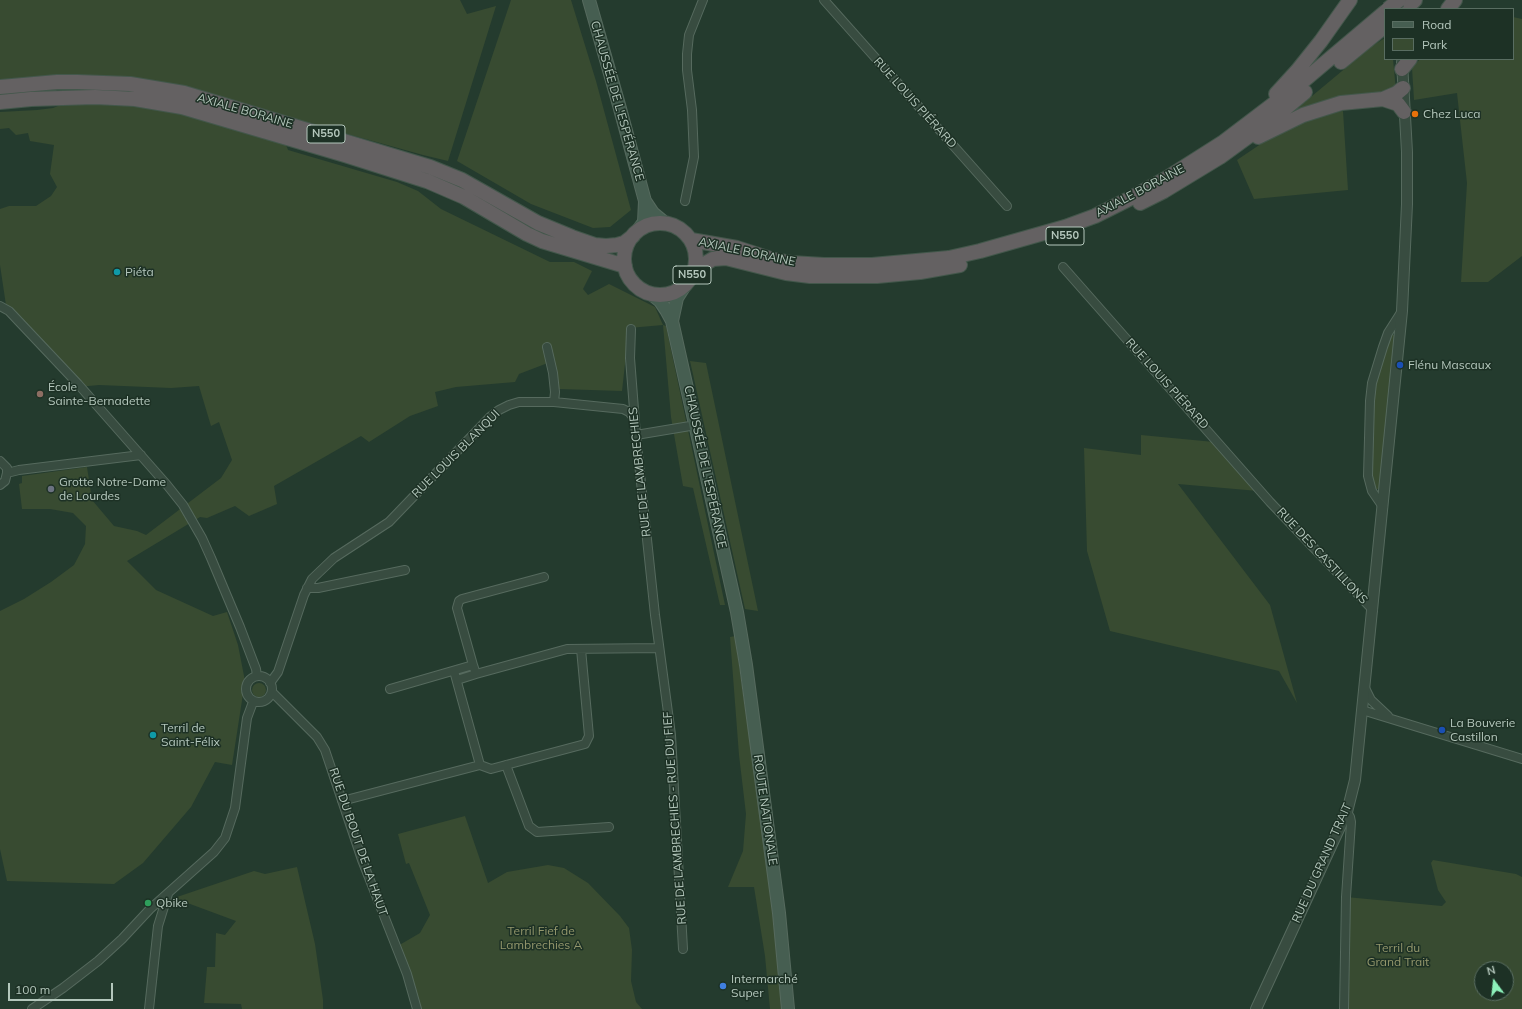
<!DOCTYPE html>
<html>
<head>
<meta charset="utf-8">
<style>
	body { margin:0 }
	#map { position:relative; width:1522px; height:1009px; overflow:hidden; background:#243b2e; font-family:Mulish,sans-serif }
	canvas { display:block }
	.legend { position:absolute; left:1384px; top:8px; width:130px; height:52px; box-sizing:border-box; background:#1d3125; border:1px solid #596d61; margin:0; padding:5px 7px; list-style:none; font-size:12px; color:#b4c7bc }
	.legend li { display:flex; align-items:center; gap:8px; height:20px }
	.legend b { width:20px; border:1px solid #596d61 }
	.north { position:absolute; left:1474px; top:961px; width:40px; height:40px; box-sizing:border-box; background:#1d3125; border:1px solid #596d61; border-radius:50%; rotate:345deg; font-size:11px; font-weight:700; line-height:16px; text-align:center; color:#b4c7bc }
	.north::after { content:''; display:block; margin:auto; width:14px; height:18px; background:#8df2bb; clip-path:polygon(50% 0,100% 100%,50% 72%,0 100%) }
	.scale { position:absolute; left:8px; top:983px; width:105px; height:18px; box-sizing:border-box; border:2px solid #b4c7bc; border-top:0; padding-left:5px; font-size:12px; line-height:14px; white-space:nowrap; color:#b4c7bc; -webkit-text-stroke:3px #1d3125; paint-order:stroke }
</style>
</head>
<body>
<div id="map">
<canvas width="1522" height="1009"></canvas>
<ul class="legend">
<li><b style="height:5px;background:#465e51"></b>Road</li>
<li><b style="height:11px;background:#384b31"></b>Park</li>
</ul>
<div class="north">N</div>
<div class="scale">100 m</div>
</div>
<script>
const c = document.querySelector('canvas').getContext('2d');
c.lineJoin = 'round';
function fillPath(path, color) { c.fillStyle = color; c.fill(path, 'evenodd'); }
const toPath = rows => new Path2D(rows.map(r => 'M' + r).join(''));
function trace(path, color, width, dash) { c.strokeStyle = color; c.lineWidth = width; c.lineCap = dash ? 'butt' : 'round'; c.setLineDash(dash || []); c.stroke(path); }
function label(font, color, halo, rows, align = 'center') {
  c.font = font + ' Mulish,sans-serif'; c.lineWidth = 3; c.setLineDash([]); c.textBaseline = 'middle'; c.strokeStyle = halo; c.fillStyle = color; for (const [text, x, y, turn = 0] of rows) {
    c.save(); c.translate(x, y); c.rotate((+turn || 0) * Math.PI / 180); c.textAlign = isNaN(turn) ? turn : align; if (halo) c.strokeText(text, 0, 0); c.fillText(text, 0, 0); c.restore();
  }
}
fillPath(toPath([
	[0,0,460,0,467,14,496,6,448,161,423,155,254,108,79,77,45,76,0,80],
	[511,0,571,0,596,81,631,210,610,227,593,228,531,204,457,161],
	[1513,17,1522,19,1522,256,1488,282,1461,282,1467,183,1457,93,1414,100,1412,68,1420,59,1513,59],
	[1385,38,1385,59,1393,59,1396,91,1288,116,1372,46],
	[117,102,178,110,285,142,288,150,397,182,418,191,441,209,550,262,574,262,592,271,583,289,588,295,609,284,655,307,663,325,666,326,725,605,720,605,693,488,683,486,671,417,663,325,629,328,622,391,559,389,553,361,519,374,515,382,456,387,435,392,438,406,410,416,369,442,361,436,274,486,277,504,249,516,235,506,207,518,200,517,127,561,156,590,213,616,227,612,238,645,245,681,232,765,215,762,191,807,143,863,114,884,7,881,0,849,0,611,24,599,51,582,74,565,85,544,86,526,73,513,50,509,22,509,19,484,22,483,22,476,87,467,92,500,114,526,137,531,146,535,221,478,232,460,219,422,211,426,199,386,171,388,99,385,78,387,7,312,0,265,0,209,9,206,36,206,51,196,57,187,50,174,54,145,30,141,28,133,16,135,9,128,0,129,0,112,37,110,53,108,66,103],
	[1343,111,1348,190,1254,199,1237,160,1277,133,1315,117],
	[1391,335,1394,335,1394,339,1381,485,1378,489,1373,489,1371,486,1373,384],
	[690,361,706,363,758,611,745,609],
	[1141,435,1214,442,1258,491,1178,484,1270,605,1297,703,1279,671,1110,631,1087,551,1084,448,1141,455],
	[735,636,772,896,783,1009,770,1009,765,956,754,887,728,887,743,851,746,814,739,755,730,637],
	'252 690a7 7 0 1 1 14 0a7 7 0 1 1-14 0Z',
	[465,816,488,883,507,872,548,865,564,868,588,883,620,916,629,928,632,950,631,981,636,1002,642,1009,417,1009,396,947,420,933,430,915,409,863,406,864,398,834],
	[1433,860,1516,874,1522,877,1522,1009,1344,1009,1346,897,1442,906,1446,902,1438,890,1431,863],
	[1482,969,1506,969,1506,993,1482,993],
	[297,867,315,944,323,1000,323,1009,242,1009,241,1004,204,1003,207,967,215,967,216,933,225,935,236,921,174,898,254,871,265,874]
]), '#384b31');
const minor = toPath([
	[824,0,1007,206],
	[685,201,694,157,692,110,687,70,687,54,689,35,703,0],
	[1063,267,1270,502,1373,610],
	[0,306,9,311,78,384,167,485,183,505,202,538,211,558,240,627,256,669,257,676],
	[631,329,630,358,636,435,655,615,671,735,683,949],
	[547,347,553,373,555,392,554,402],
	[636,435,690,426,696,423],
	[0,461,7,468,7,473,5,481,0,485],
	[7,473,19,470,141,455],
	[1383,507,1372,491,1368,476,1370,401,1372,383,1383,347,1388,333,1402,311],
	[307,588,318,588,405,570],
	[473,665,457,608,459,601,462,599,544,577],
	[454,671,480,765],
	'246 689a13 13 0 1 1 26 0a13 13 0 1 1-26 0Z',
	[457,680,476,674],
	[270,683,278,672,304,595,312,579,334,558,389,522,490,417,499,410,509,405,519,402,554,402,623,409,629,412,634,418],
	[1365,688,1371,700,1388,716],
	[390,689,473,665,476,674,567,649,659,648],
	[272,692,317,737,325,750,362,860,407,974,417,1009],
	[1362,710,1522,759],
	[506,765,529,826,537,832,609,827],
	[342,801,480,765,491,769,585,744,589,736,581,649],
	[32,1009,63,988,98,961,122,939,150,909,214,852,225,838,235,808,247,718,253,702],
	[149,1009,158,926,168,894],
	[1344,1009,1346,897,1351,822,1350,817,1347,812]
]);
const tertiary = toPath([
	[1256,1009,1347,812,1355,780,1402,311,1407,204,1407,152,1402,62]
]);
const secondary = toPath([
	[589,0,619,105,645,201,653,213,665,223],
	[638,230,644,222,645,201],
	[650,293,660,301,666,310,672,321,737,612,746,665,779,913,788,1009],
	[672,321,677,298,686,284]
]);
const trunk = toPath([
	[1405,9,1415,0],
	[1448,9,1455,0],
	[1341,62,1385,26],
	[1402,69,1410,59],
	[0,87,57,82,77,82,130,84,184,93,430,167,462,180,538,223,572,237,595,245,606,246,617,245,624,243,633,236],
	[1276,94,1297,71,1321,41,1350,0],
	[1383,99,1398,104,1404,112],
	[0,102,31,99,95,97,135,99,182,107,345,155,427,181,464,197,527,234,542,241,625,266],
	[1258,137,1303,115,1341,103,1383,99,1397,93,1403,88],
	[1140,203,1164,191,1220,157,1275,117,1305,92],
	'624 259a36 36 0 1 1 72 0a36 36 0 1 1-72 0Z',
	[691,240,737,248,774,260,791,263,824,265,872,265,949,258,980,251,1065,227,1095,216,1131,198,1167,178,1222,143,1301,83,1385,12],
	[694,270,713,259,726,258,786,273,810,276,877,276,920,272,960,265]
]);
trace(minor, '#566a5e', 10);
trace(tertiary, '#566a5e', 12);
trace(secondary, '#566a5e', 14);
trace(trunk, '#43574b', 16);
trace(minor, '#384c40', 8);
trace(tertiary, '#384c40', 10);
trace(secondary, '#465e51', 12);
trace(trunk, '#646162', 14);
const trunkBridge = toPath([
	[1388,9,1399,0]
]);
trace(trunkBridge, '#43574b', 16, []);
trace(trunkBridge, '#646162', 14);
for (const [x, y, r, color] of [
	[1415,114,4,"#e8710a"],
	[117,272,4,"#0f9aa8"],
	[1400,365,4,"#1a4fb4"],
	[40,394,4,"#8d6e63"],
	[51,489,4,"#6b7280"],
	[1442,730,4,"#1a4fb4"],
	[153,735,4,"#0f9aa8"],
	[148,903,4,"#2e9e5b"],
	[723,986,4,"#3f7fe0"]
]) { const dot = new Path2D(); dot.arc(x, y, r, 0, 2 * Math.PI); c.fillStyle = color; c.fill(dot); trace(dot, '#1d3125', 1.5); }
for (const [x, y, w] of [
	[326,134,38],
	[1065,236,38],
	[692,275,38]
]) { const box = new Path2D(); box.roundRect(x - w / 2, y - 9, w, 18, 3); c.fillStyle = '#1d3125'; c.fill(box); trace(box, '#b4c7bc', 1); }
label('bold 11px', '#b4c7bc', null, [
	["N550",326,134],
	["N550",1065,236],
	["N550",692,275]
]);
label('12px', '#b4c7bc', '#1d3125', [
	["CHAUSSÉE DE L'ESPÉRANCE",617,101,74],
	["RUE LOUIS PIÉRARD",915,103,48],
	["AXIALE BORAINE",245,111,16],
	["AXIALE BORAINE",1140,191,-28],
	["AXIALE BORAINE",747,252,12],
	["RUE LOUIS PIÉRARD",1167,384,48],
	["RUE LOUIS BLANQUI",456,454,-45],
	["CHAUSSÉE DE L'ESPÉRANCE",705,467,78],
	["RUE DE LAMBRECHIES",640,472,-96],
	["RUE DES CASTILLONS",1322,556,47],
	["ROUTE NATIONALE",765,810,82],
	["RUE DE LAMBRECHIES - RUE DU FIEF",675,818,-94],
	["RUE DU BOUT DE LA HAUT",358,842,71],
	["RUE DU GRAND TRAIT",1322,863,-66]
]);
label('12px', '#b4c7bc', '#1d3125', [
	["Chez Luca",1423,114],
	["Piéta",125,272],
	["Flénu Mascaux",1408,365],
	["École",48,387],
	["Sainte-Bernadette",48,401],
	["Grotte Notre-Dame",59,482],
	["de Lourdes",59,496],
	["La Bouverie",1450,723],
	["Castillon",1450,737],
	["Terril de",161,728],
	["Saint-Félix",161,742],
	["Qbike",156,903],
	["Intermarché",731,979],
	["Super",731,993]
], 'left');
label('12px', '#94976c', '#1d3125', [
	["Terril Fief de",541,931],
	["Lambrechies A",541,945],
	["Terril du",1398,948],
	["Grand Trait",1398,962]
]);
</script>
</body>
</html>
